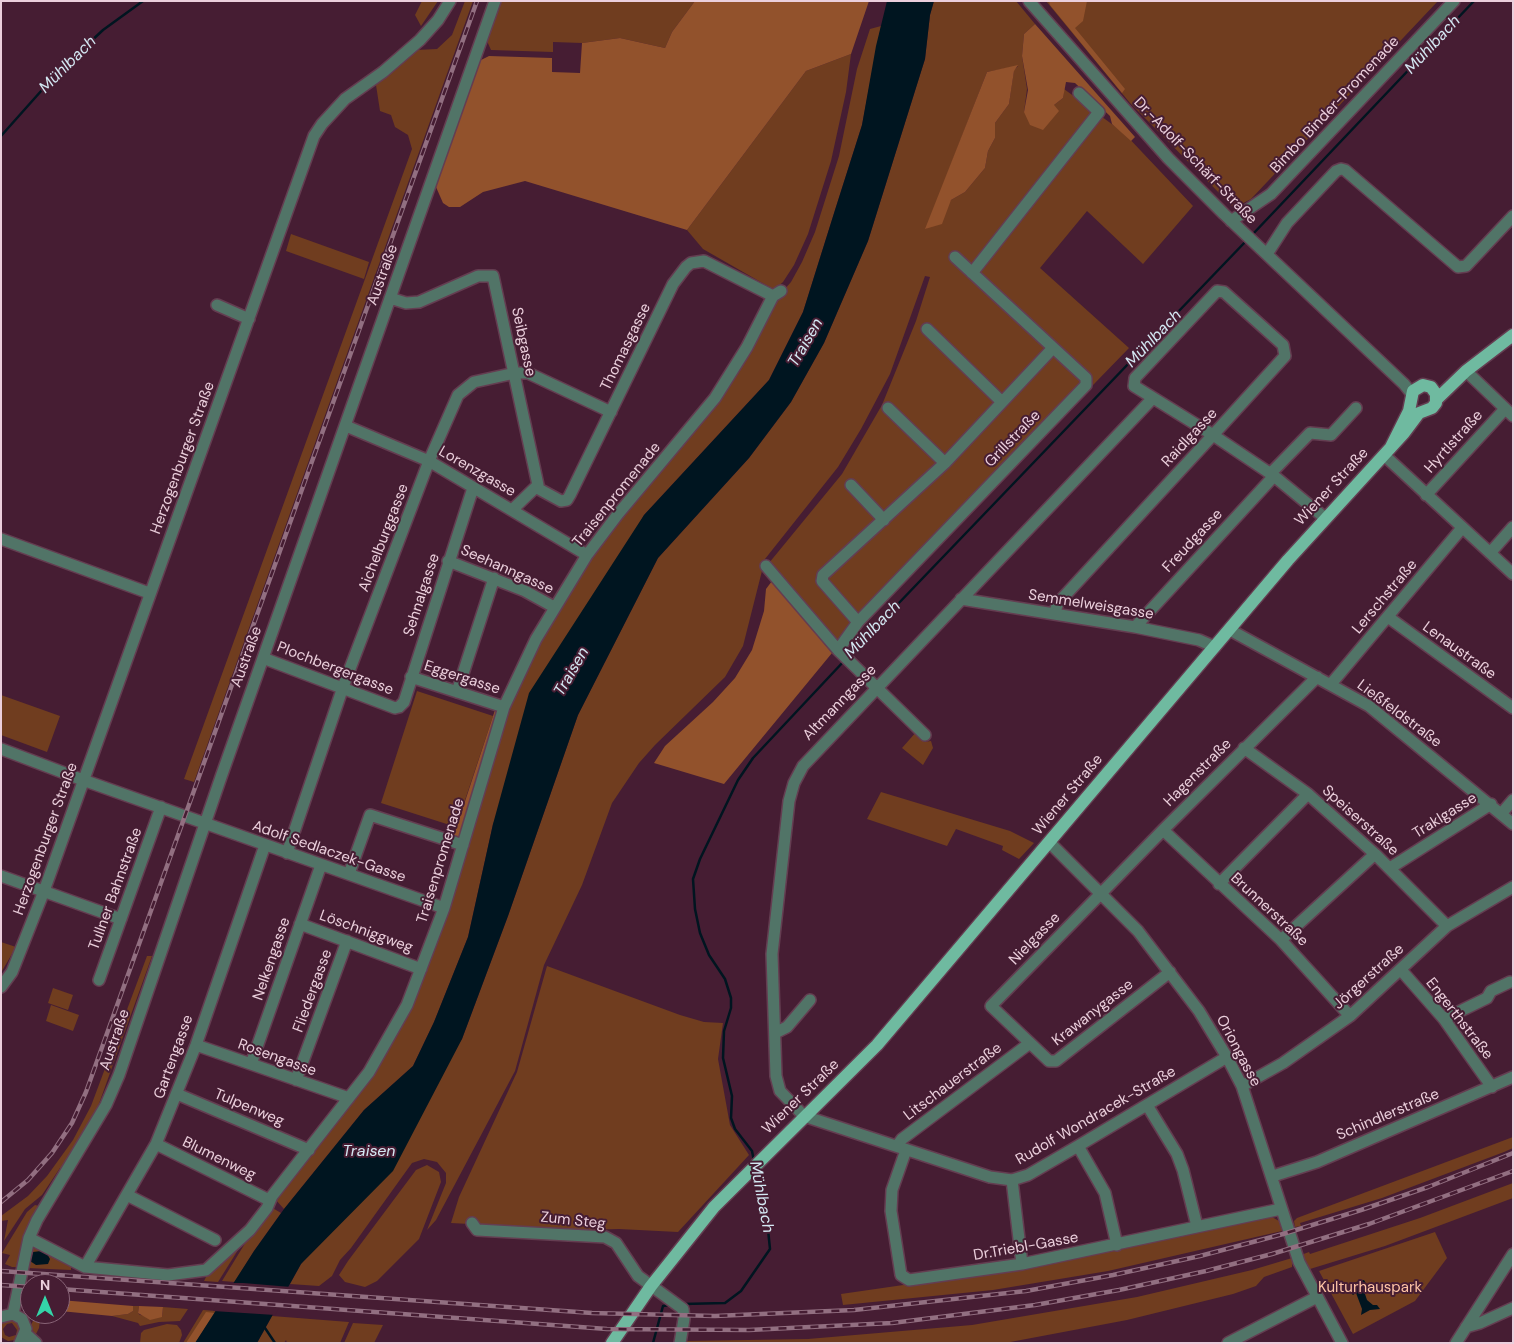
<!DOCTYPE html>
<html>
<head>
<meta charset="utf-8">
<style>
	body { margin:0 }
	#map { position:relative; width:1514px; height:1344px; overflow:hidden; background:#461d33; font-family:"DM Sans",sans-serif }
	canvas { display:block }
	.frame { position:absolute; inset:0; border:2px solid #ebcfdc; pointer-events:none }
	.north { position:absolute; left:20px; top:1274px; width:50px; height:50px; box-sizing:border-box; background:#461d33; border:1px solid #886477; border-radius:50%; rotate:0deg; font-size:14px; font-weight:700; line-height:20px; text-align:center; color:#ebcfdc }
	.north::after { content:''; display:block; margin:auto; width:18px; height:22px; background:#34d4a8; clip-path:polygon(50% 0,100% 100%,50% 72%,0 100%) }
</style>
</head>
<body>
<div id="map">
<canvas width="1514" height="1344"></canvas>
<div class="frame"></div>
<div class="north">N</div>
</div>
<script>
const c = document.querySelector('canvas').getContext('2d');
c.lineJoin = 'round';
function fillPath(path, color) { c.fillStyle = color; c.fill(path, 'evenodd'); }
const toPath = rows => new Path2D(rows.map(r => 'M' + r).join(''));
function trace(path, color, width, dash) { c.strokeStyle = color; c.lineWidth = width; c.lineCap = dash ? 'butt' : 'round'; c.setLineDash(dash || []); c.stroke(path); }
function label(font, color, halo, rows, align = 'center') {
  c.font = font + ' "DM Sans",sans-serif'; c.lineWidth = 4; c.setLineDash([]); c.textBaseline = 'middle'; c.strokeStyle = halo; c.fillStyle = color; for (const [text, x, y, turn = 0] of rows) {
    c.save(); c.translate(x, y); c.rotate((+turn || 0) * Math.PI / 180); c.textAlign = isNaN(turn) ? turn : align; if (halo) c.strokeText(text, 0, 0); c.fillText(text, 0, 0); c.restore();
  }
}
fillPath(toPath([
	[422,1,438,1,421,26,415,15],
	[465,1,473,1,194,782,184,779,412,149,408,135,395,127,391,115,380,111,376,85,416,50,437,49,452,35],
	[501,1,695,1,672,32,665,48,620,38,582,43,553,42,553,52,491,50,487,41],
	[934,1,1016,1,1035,24,1024,34,1022,56,1027,89,1024,112,1054,105,1063,98,1064,89,1124,133,1193,206,1143,264,1087,211,1040,268,1129,348,860,625,838,654,769,563,842,474,882,405,916,321,930,277,925,276,890,374,861,429,838,467,765,559,743,646,725,677,655,745,639,763,612,803,582,885,544,965,515,1071,436,1220,427,1230,446,1183,446,1173,437,1162,424,1159,412,1163,351,1248,340,1260,332,1276,319,1286,290,1284,301,1264,462,1039,508,916,578,715,658,558,749,458,791,402,824,343,868,241,925,59,930,15],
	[1018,66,1014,70,1009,104,995,123,995,138,988,151,985,168,965,192,951,200,926,229,987,72],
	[1046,1,1438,1,1251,199,1234,208,1130,103],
	[881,26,862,125,835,210,803,312,769,380,644,515,493,824,468,937,434,1022,413,1066,364,1110,284,1209,275,1199,363,1088,391,1045,436,947,509,703,539,640,590,559,618,520,656,476,776,299,791,282,802,262,815,232,839,156,857,69,870,29],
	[851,54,846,92,831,161,808,234,794,265,783,282,775,289,771,288,703,249,687,230,806,71],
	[291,234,369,262,364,279,286,251],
	[417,691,493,716,456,827,381,803],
	[1,695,60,716,47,752,1,735],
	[917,731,923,736,924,742,931,741,933,748,923,765,902,748],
	[881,792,1010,831,1034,843,1019,859,1002,850,1003,846,956,829,947,846,867,819],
	[1,942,16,947,2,971,1,971],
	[147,956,152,956,96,1112,63,1169,60,1168,42,1195,25,1209,4,1241,8,1220,1,1221,1,1216,28,1196,47,1176,73,1140,91,1106],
	[547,966,680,1015,704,1022,723,1023,718,1059,730,1125,749,1155,678,1232,619,1229,581,1230,451,1223,459,1197,517,1072],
	[53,988,73,995,68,1010,48,1003],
	[51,1005,79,1015,73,1031,46,1021],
	[1513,1137,1513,1148,1504,1152,1382,1198,1300,1223,1301,1226,1295,1227,1294,1221,1297,1218],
	[427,1165,439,1172,441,1182,419,1239,377,1281,365,1287,345,1282,339,1275,348,1261,416,1170],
	[1513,1183,1513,1198,1385,1246,1310,1269,1301,1255,1309,1252,1310,1254,1420,1218],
	[35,1205,39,1206,27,1228,16,1267,12,1267,5,1264,10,1255,2,1253,27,1212],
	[271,1207,281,1213,254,1251,235,1282,222,1281,252,1232],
	[1272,1217,1279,1221,1282,1231,1108,1271,993,1290,843,1305,841,1294,1007,1270],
	[1435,1232,1447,1258,1415,1301,1353,1334,1319,1271],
	[243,1242,218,1282,204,1281,208,1273],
	[37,1247,71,1265,71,1270,27,1268,31,1250],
	[1292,1258,1292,1267,1264,1277,1256,1286,1233,1294,1127,1320,1005,1343,686,1343,686,1341,808,1339,972,1325,1137,1297,1252,1270],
	[133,1306,139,1306,138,1313,140,1315,162,1317,163,1307,188,1309,180,1321,159,1322,140,1326,138,1323,112,1316,128,1314,133,1311],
	[203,1310,216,1311,195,1343,183,1343],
	[272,1316,349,1322,340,1343,287,1343,286,1340,284,1343,257,1343],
	[10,1319,17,1321,21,1328,15,1340,8,1341,1,1337,1,1323],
	[12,1323,17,1330,16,1335,9,1337,5,1335,3,1329,7,1324],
	[40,1320,39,1328,35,1336,31,1325,33,1321],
	[353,1323,383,1325,374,1343,344,1343],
	[167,1324,177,1325,181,1330,182,1335,179,1343,140,1343,141,1333,144,1330]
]), '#703d1f');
fillPath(toPath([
	[695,1,869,1,851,54,806,71,687,230,525,181,483,192,460,207,449,207,443,203,436,187,479,61,489,56,552,58,552,72,580,73,582,43,620,38,665,48,672,32],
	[1049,1,1087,1,1083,21,1075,28,1125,89,1122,93,1050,5],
	[1035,24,1135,137,1131,141,1112,124,1110,116,1075,83,1066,82,1063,98,1054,105,1059,111,1043,130,1030,125,1024,112,1028,90,1022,56,1024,34],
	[1018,65,1014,71,1009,104,995,123,995,138,988,151,985,168,965,192,951,200,942,224,925,229,987,72],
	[772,581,832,653,724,784,654,763,665,746,713,702,735,678,752,650,764,611,766,589],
	[495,710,501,712,462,842,453,838],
	[60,1300,133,1306,133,1311,128,1314,112,1316,60,1311],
	[139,1306,163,1307,162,1317,150,1320,138,1313],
	[206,1312,215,1313,195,1343,186,1343]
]), '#92522c');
fillPath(toPath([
	[887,1,934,1,930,15,925,59,868,241,824,343,791,402,749,458,658,558,578,715,508,916,462,1039,393,1171,301,1264,257,1343,195,1343,254,1251,284,1209,364,1110,413,1066,434,1022,468,937,493,824,529,693,644,515,769,380,803,312,835,210,862,125,876,46],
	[41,1251,46,1252,50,1259,48,1264,36,1265,30,1261,33,1252],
	[1364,1280,1369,1289,1365,1294,1367,1300,1373,1305,1377,1305,1380,1309,1370,1310,1361,1315,1362,1309,1356,1293,1353,1295,1348,1290,1356,1282]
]), '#001520');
fillPath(toPath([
	[232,1283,243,1283,291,1287,275,1315,213,1311]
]), '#461d33');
trace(toPath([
	[1,136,58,72,103,30,143,1],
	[1252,235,1474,1],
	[849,655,1247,240],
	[754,1161,752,1151,735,1129,731,1118,732,1096,723,1058,724,1031,731,1008,731,998,725,979,709,955,700,933,695,909,693,879,700,859,738,780,753,758,844,661],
	[683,1304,725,1303,741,1291,770,1249,766,1210,757,1171],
	[265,1328,275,1343],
	[653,1343,663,1306,670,1305]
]), '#001520', 2.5);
const minor = toPath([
	[1029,1,1168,158,1224,214,1404,384,1412,394],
	[1231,221,1271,194,1454,1],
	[1267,254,1287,223,1336,171,1341,169,1345,170,1458,267,1466,266,1513,216],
	[972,273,1099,112,1079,93],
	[390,298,406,303,419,302,478,276,493,276,538,485,512,510],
	[217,305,249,319],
	[927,329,1002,402],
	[1466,371,1513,416],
	[1152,399,803,766,794,783,789,801,772,954,776,1076,780,1091,804,1116,990,1177,1012,1180,1028,1175,1078,1146,1227,1057],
	[888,408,945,463],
	[346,426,429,461,587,555],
	[1384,455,1513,574],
	[1270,474,1310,433,1331,435,1356,408],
	[851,485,884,520],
	[537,488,561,501,567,500,570,495,673,284,686,267,691,263,704,261,773,296],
	[1426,495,1505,409],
	[1,539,149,593],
	[1490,553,1513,527],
	[448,561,525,591,554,607],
	[766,566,838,650,925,735],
	[961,599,1135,627,1199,640,1215,647],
	[1054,614,1058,603,1213,435,1285,356,1283,345,1224,292,1217,291,1135,378,1134,386,1213,435,1274,476,1325,518],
	[1388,617,1513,708],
	[858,622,822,581,823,575,945,463,1052,349],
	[1135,627,1274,476],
	[1230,630,1369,706,1513,824],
	[838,650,858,622,1086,385,1086,378,955,257],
	[263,658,395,708,399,707,404,702,473,488],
	[411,677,504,707],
	[1331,684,1462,528],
	[457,692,494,578],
	[1244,748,1308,794,1375,854,1447,926],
	[1,749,83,780,444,908],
	[1501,814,1513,800],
	[1163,830,1281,940,1350,1016],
	[1049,842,1138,931,1199,1011,1227,1057,1242,1086,1299,1262,1342,1343],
	[287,853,343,687,429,461,458,395,474,382,515,373,528,373,611,412],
	[1390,868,1491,804],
	[349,874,370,815,463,845],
	[1,876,121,919],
	[1219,884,1308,794],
	[300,924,421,969],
	[1281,940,1375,854],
	[1401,970,1444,1019,1492,1087],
	[1170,972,1056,1061,1049,1061,991,1006,1163,830,1317,677],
	[99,980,161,807],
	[1,987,12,972,44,891,314,136,322,124,345,99,383,72,420,40,438,20,450,1],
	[1444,1019,1487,998,1491,991,1510,982],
	[775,1033,787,1027,810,1000],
	[196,1045,349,1098],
	[251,1064,321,865],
	[296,1080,347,941],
	[1242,1086,1283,1063,1350,1016,1447,926,1513,887],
	[177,1094,309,1150],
	[1147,1105,1177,1154,1183,1170,1197,1226],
	[156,1144,269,1200],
	[897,1146,902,1139,1030,1043],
	[1078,1146,1105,1193,1117,1245],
	[906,1150,892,1190,891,1211,901,1275,909,1280,1022,1264,1281,1209],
	[1273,1176,1317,1162,1513,1077],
	[1012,1180,1022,1264],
	[127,1195,215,1240],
	[472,1223,477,1230,605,1237,616,1243,638,1276,683,1309,684,1319,680,1343],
	[29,1238,85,1267,168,1275,206,1270,250,1230,267,1208,272,1196,369,1072,407,1005,444,908,504,707,536,639,587,555,618,514,715,398,747,347,773,296,781,291],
	[85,1267,156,1144,196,1045,265,845],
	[13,1314,29,1238,37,1220,106,1105,119,1075,221,777,495,1],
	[1,1317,13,1314,22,1319,26,1329,20,1343],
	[1466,1327,1480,1323,1513,1308],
	[26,1334,36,1343],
	[1228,1343,1317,1297],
	[1456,1343,1513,1254]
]);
const major = toPath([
	[1437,399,1466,371,1513,335],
	[612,1343,651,1286,714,1207,877,1045,1288,560,1404,433,1419,413,1432,408,1436,403,1436,394,1431,387,1423,385,1413,391,1409,411,1391,447]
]);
trace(minor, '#643d51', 14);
trace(major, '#643d51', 15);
trace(minor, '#517467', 11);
trace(major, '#6fbaa0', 12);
const rail = toPath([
	[1,1202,28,1180,52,1153,72,1123,86,1092,477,1],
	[1,1271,592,1313,715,1316,854,1310,1026,1291,1113,1275,1200,1256,1283,1234,1361,1210,1428,1187,1513,1153],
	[1,1285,30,1287],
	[60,1289,607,1329,749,1330,892,1323,1035,1305,1119,1290,1206,1271,1272,1254,1369,1224,1513,1171]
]);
trace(rail, '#926f81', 4.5);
trace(rail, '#461d33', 2.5, [8]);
label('15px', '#ebcfdc', '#461d33', [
	["Bimbo Binder-Promenade",1335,105,-47],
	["Dr.-Adolf-Schärf-Straße",1195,161,46],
	["Austraße",383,275,-70],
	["Seibgasse",523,342,78],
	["Thomasgasse",626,347,-64],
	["Raidlgasse",1190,438,-47],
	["Grillstraße",1013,439,-46],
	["Hyrtlstraße",1454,442,-48],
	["Herzogenburger Straße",183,458,-70],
	["Lorenzgasse",477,472,30],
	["Wiener Straße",1332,487,-47],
	["Traisenpromenade",617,495,-51],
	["Aichelburggasse",384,538,-69],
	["Freudgasse",1193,541,-47],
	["Seehanngasse",507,570,24],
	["Sehnalgasse",422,595,-72],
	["Lerschstraße",1385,597,-50],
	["Semmelweisgasse",1091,605,9],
	["Lenaustraße",1459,651,36],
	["Austraße",247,657,-70],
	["Plochbergergasse",335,669,21],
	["Eggergasse",462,678,18],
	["Altmanngasse",840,703,-46],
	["Ließfeldstraße",1399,714,37],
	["Hagenstraße",1198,773,-45],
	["Wiener Straße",1068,795,-50],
	["Traklgasse",1445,816,-32],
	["Speiserstraße",1360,821,42],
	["Herzogenburger Straße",46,839,-70],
	["Adolf Sedlaczek-Gasse",329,852,19],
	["Traisenpromenade",441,861,-73],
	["Tullner Bahnstraße",116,889,-70],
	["Brunnerstraße",1269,910,43],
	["Löschniggweg",366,932,20],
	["Nielgasse",1035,939,-46],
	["Nelkengasse",272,959,-71],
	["Jörgerstraße",1369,977,-42],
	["Fliedergasse",313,991,-70],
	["Krawanygasse",1093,1013,-38],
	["Engerthstraße",1459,1019,52],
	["Austraße",115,1040,-71],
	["Oriongasse",1238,1051,62],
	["Gartengasse",174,1057,-70],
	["Rosengasse",277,1058,20],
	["Litschauerstraße",953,1082,-37],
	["Wiener Straße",801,1097,-44],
	["Tulpenweg",249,1108,23],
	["Schindlerstraße",1388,1115,-23],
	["Rudolf Wondracek-Straße",1096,1116,-30],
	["Blumenweg",219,1159,26],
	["Zum Steg",573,1221,6],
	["Dr.Triebl-Gasse",1026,1247,-10]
]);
label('15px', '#ffc5a6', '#461d33', [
	["Kulturhauspark",1370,1288]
]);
label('italic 16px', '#d4e8f3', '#461d33', [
	["Mühlbach",1433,45,-47],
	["Mühlbach",68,65,-45],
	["Mühlbach",1154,339,-46],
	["Traisen",806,343,-60],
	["Mühlbach",873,630,-46],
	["Traisen",572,672,-60],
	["Traisen",369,1152],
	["Mühlbach",761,1197,79]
]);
</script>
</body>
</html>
